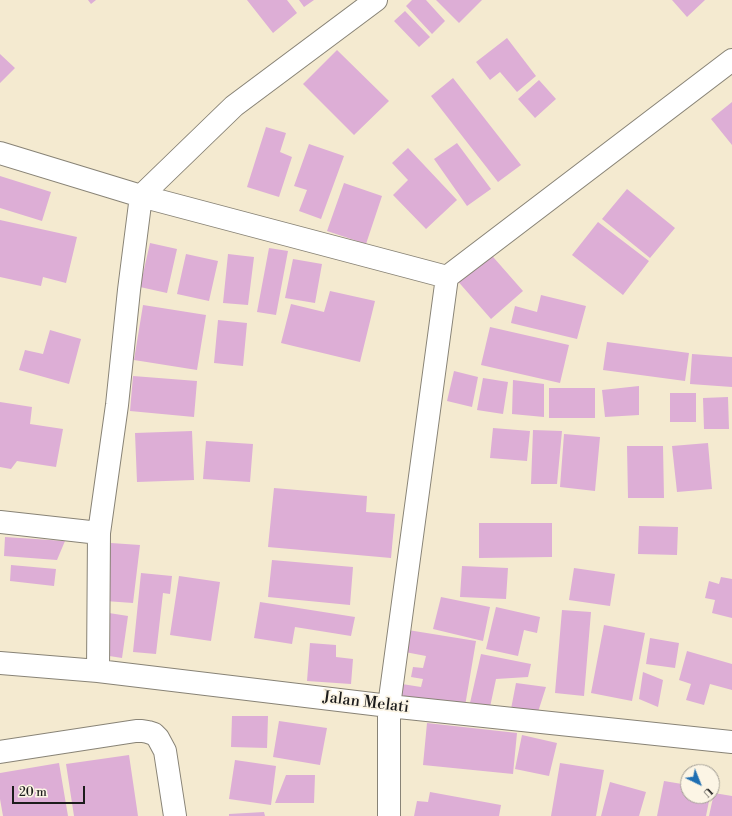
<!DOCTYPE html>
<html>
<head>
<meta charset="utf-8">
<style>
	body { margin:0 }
	#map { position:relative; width:732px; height:816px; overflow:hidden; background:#f4ead0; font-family:"Libre Bodoni",serif }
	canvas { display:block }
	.north { position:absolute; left:680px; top:764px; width:40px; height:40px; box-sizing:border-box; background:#fcf5e5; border:1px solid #a29e95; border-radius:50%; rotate:137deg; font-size:11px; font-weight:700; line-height:16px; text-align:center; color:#1c1c1c }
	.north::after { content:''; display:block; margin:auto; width:14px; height:18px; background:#1f6fb2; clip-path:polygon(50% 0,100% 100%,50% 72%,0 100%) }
	.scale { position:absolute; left:12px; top:786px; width:73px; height:18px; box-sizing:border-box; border:2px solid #1c1c1c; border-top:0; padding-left:5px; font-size:12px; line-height:14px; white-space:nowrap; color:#1c1c1c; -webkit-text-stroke:3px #fcf5e5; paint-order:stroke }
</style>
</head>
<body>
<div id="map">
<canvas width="732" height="816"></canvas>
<div class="north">U</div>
<div class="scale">20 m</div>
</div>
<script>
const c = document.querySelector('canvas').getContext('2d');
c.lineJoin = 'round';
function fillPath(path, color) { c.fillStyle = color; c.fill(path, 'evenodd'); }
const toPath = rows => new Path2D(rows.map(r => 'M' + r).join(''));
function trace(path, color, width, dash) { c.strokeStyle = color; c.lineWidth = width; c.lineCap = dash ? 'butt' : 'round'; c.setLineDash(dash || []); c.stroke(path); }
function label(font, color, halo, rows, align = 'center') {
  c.font = font + ' "Libre Bodoni",serif'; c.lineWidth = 3.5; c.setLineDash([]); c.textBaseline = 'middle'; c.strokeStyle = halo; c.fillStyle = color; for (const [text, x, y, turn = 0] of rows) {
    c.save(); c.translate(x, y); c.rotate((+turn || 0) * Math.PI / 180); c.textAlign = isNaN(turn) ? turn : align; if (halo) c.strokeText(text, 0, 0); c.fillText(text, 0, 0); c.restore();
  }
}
fillPath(toPath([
	[88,0,96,0,91,4],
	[247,0,287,0,297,13,273,33],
	[299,0,314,0,304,7],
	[412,0,426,0,445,21,432,34,406,6],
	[436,0,482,0,459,23],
	[672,0,705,0,687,17],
	[405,11,430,37,419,47,394,21],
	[507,38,536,76,517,92,500,72,490,80,476,62],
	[337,50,389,101,354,135,303,84],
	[0,54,15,68,0,83],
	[453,78,521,165,498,182,431,96],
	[539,80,556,99,535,118,518,99],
	[732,102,732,145,711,119],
	[266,127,286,133,280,152,292,157,279,197,247,187],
	[457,143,491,189,467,206,434,159],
	[309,144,344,156,321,219,299,211,307,190,294,186],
	[408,148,457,200,426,229,393,195,408,180,392,163],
	[0,176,51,192,42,221,0,208],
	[344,183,382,196,366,244,327,231],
	[627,189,675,228,650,258,602,219],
	[0,220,77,237,66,283,43,277,41,286,0,277],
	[598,222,649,261,623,295,572,255],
	[150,243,177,249,167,293,140,287],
	[269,248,288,251,276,315,257,312],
	[487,250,523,291,491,319,455,278],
	[186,254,218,261,209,301,177,294],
	[228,254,254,257,248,305,223,303],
	[293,259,322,264,315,303,285,298],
	[330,291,375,301,360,362,281,343,291,304,324,312],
	[541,295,586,306,577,339,511,323,515,306,537,312],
	[143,305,206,315,197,370,134,360],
	[218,320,247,323,243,366,214,363],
	[490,327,569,345,560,383,481,365],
	[50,330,81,339,69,384,19,370,25,350,43,354],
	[607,342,689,353,685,381,603,370],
	[692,354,732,357,732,387,690,384],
	[454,371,478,377,472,407,447,401],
	[133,376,197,381,194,417,130,411],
	[483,378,508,382,503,414,477,410],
	[513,380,544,384,544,417,512,414],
	[639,386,639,415,605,417,602,390],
	[549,388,595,388,595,418,549,418],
	[670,393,696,393,696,422,670,422],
	[728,397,729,429,704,429,703,398],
	[0,402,32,407,30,424,63,429,56,467,17,461,11,469,0,467],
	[493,428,530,431,527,461,490,458],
	[533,430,562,431,557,484,531,484],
	[192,431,194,480,137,482,135,433],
	[564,434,600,437,595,491,560,487],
	[206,441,253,444,250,482,203,479],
	[708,443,712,489,677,492,672,446],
	[627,446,663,446,664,498,628,498],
	[274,488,367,496,366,512,395,514,391,558,268,547],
	[479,523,552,523,552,557,479,558],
	[639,526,678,527,677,555,638,554],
	[5,537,65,541,57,560,4,556],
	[111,543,140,545,133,603,105,601],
	[272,560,353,567,350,605,268,597],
	[11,565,56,569,54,586,10,581],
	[462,566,508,568,506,599,460,597],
	[574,568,615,574,610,606,569,600],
	[141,573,172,576,170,594,163,593,156,654,133,652],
	[179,576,220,582,211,641,170,635],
	[721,577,732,579,732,618,712,613,715,600,705,598,709,581,719,584],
	[441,597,490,607,483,641,433,629],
	[260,602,355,617,351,636,295,627,292,644,254,638],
	[496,607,540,617,537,633,524,630,518,656,486,649],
	[562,610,591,612,584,696,555,693],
	[109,613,128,616,122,658,103,655],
	[604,625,645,633,632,701,591,693],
	[408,630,476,641,464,712,399,704,402,684,421,687,423,679,411,677,413,667,423,668,426,656,405,652],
	[650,638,679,643,675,668,646,664],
	[310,643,336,645,336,657,353,659,351,684,307,681],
	[687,651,732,664,732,690,710,684,704,705,686,700,691,684,679,680],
	[481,654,531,664,528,677,496,679,490,707,470,703],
	[643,672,663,680,658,707,639,699],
	[516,683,546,687,538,712,511,709],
	[232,716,268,716,267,748,231,747],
	[279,721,327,728,320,765,273,757],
	[427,723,517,733,513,774,423,765],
	[522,735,557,743,549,776,515,769],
	[129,755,138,816,74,816,66,764],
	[235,760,276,766,271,805,229,799],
	[59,763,68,816,3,816,0,799,0,773],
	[560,763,604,770,596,816,551,816],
	[286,775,315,775,314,803,275,803],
	[664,781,688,785,688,796,710,796,706,816,657,816],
	[610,782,646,792,639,816,601,816],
	[430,792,501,805,499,816,414,816,417,801,428,802],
	[714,793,732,796,732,816,709,816],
	[264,812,265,816,229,816,229,814]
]), '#ddaed6');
const minor = toPath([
	[0,153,141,196,447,277],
	[0,522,99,533],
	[0,663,98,671,389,706,732,742],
	[98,671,99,533,117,405,129,290,141,196,234,106,376,0],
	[0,752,136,731,142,731,148,732,154,734,158,738,165,751,175,816],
	[389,816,389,706,447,277,732,60]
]);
trace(minor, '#888376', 24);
trace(minor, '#fff', 22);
label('16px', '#1c1c1c', '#fcf5e5', [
	["Jalan Melati",366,703,7]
]);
</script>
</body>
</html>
